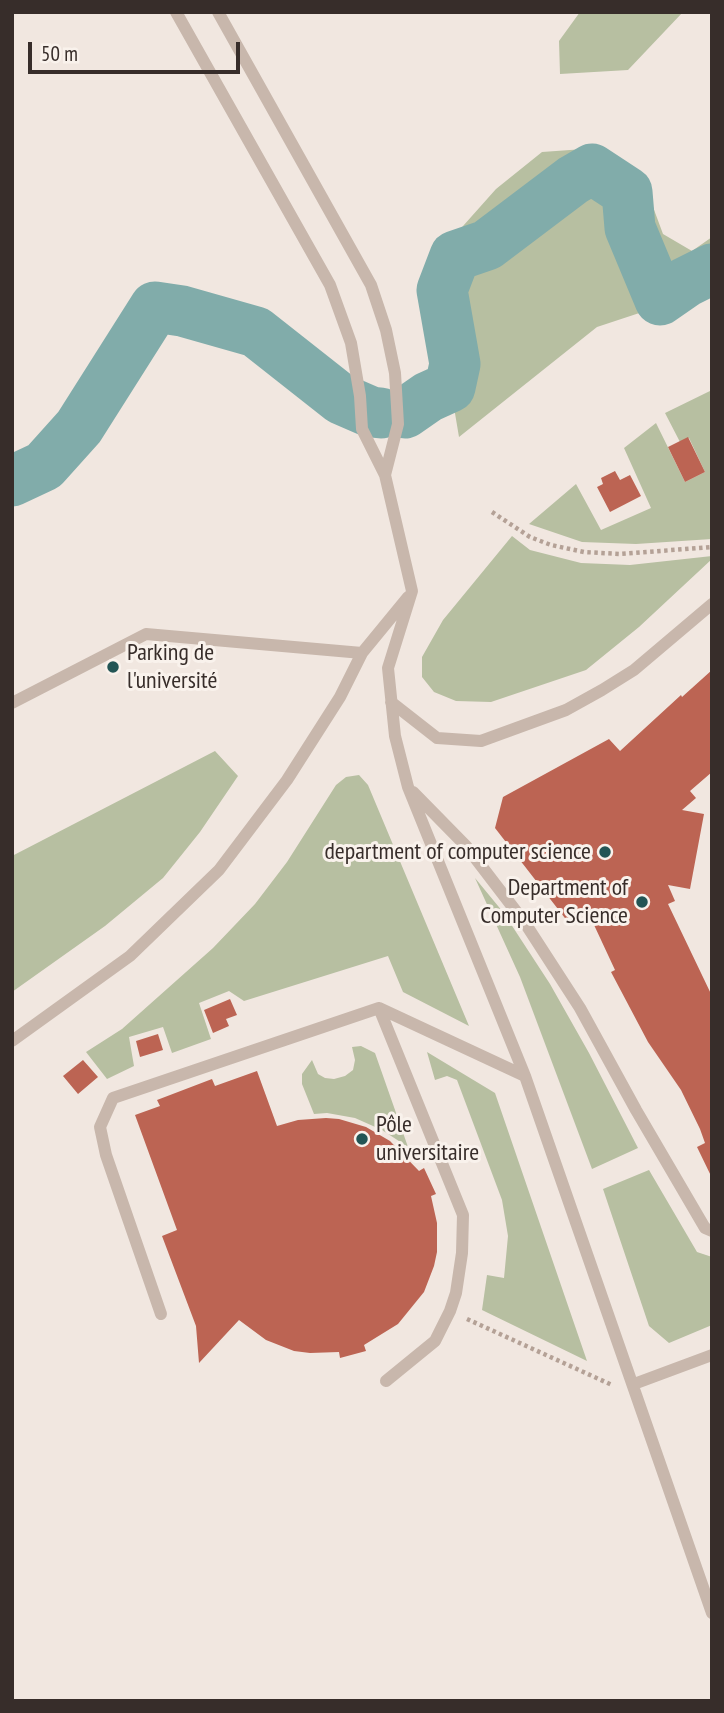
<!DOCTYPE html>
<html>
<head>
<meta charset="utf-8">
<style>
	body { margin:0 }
	#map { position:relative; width:724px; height:1713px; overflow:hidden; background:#f1e7e0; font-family:"PT Sans Narrow",sans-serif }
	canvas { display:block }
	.frame { position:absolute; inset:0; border:14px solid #372d2a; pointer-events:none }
	.scale { position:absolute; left:28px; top:42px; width:212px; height:32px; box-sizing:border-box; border:4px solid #372d2a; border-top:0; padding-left:9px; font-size:21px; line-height:24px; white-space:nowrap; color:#372d2a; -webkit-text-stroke:5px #f9f2ec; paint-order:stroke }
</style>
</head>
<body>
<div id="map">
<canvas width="724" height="1713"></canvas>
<div class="frame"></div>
<div class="scale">50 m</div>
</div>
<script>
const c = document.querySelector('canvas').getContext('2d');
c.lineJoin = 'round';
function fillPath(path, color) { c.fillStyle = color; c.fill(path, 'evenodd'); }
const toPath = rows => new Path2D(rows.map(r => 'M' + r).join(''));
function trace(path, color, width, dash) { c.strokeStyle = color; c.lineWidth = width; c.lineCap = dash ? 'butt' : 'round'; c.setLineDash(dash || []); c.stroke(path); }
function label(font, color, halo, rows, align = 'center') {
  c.font = font + ' "PT Sans Narrow",sans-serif'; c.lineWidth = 6; c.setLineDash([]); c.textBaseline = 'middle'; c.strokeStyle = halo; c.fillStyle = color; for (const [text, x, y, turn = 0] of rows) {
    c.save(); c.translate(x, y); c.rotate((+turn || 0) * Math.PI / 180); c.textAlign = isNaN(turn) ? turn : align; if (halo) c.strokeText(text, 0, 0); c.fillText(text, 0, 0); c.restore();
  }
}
fillPath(toPath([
	[580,12,683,12,628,70,560,74,559,41],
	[598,148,643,180,663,234,692,251,712,237,712,289,597,327,459,437,447,366,426,282,455,235,496,189,542,152],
	[712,390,712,539,636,544,582,542,529,524,576,484,601,530,651,508,624,448,656,423,685,482,705,472,689,438,680,442,665,413],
	[512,536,530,550,581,563,630,565,712,556,712,559,639,627,586,670,491,702,456,701,434,692,422,677,422,657,443,620],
	[215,751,238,776,200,832,163,878,105,926,12,992,12,856],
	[359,775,368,785,469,1026,403,992,388,956,244,1001,229,991,199,1003,211,1039,172,1053,163,1027,129,1037,134,1066,107,1079,86,1052,122,1029,213,948,255,904,287,862,336,785,346,777],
	[475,878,503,912,550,984,589,1053,638,1148,592,1169,520,977],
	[361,1046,375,1053,408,1147,382,1130,355,1118,327,1113,314,1114,302,1084,302,1074,312,1060,318,1074,325,1078,334,1079,345,1076,353,1070,355,1060,352,1047],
	[427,1052,495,1093,587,1361,482,1310,487,1275,504,1278,508,1236,502,1200,457,1080,447,1076,435,1080],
	[649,1170,697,1252,712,1257,712,1325,669,1343,649,1326,603,1189]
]), '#b7bfa1');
trace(toPath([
	[405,413,428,397,450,387,455,364,442,290,455,256,487,245,573,180,592,169,627,192,630,228,660,300,686,282,712,269],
	[12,481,44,466,79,427,155,307,182,311,256,332,341,399,371,412,381,413]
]), '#81acaa', 51);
fillPath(toPath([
	[688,437,705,472,685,482,668,447],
	[615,471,620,480,630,475,641,496,610,512,597,487,603,484,601,478],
	[712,670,712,772,690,791,696,798,682,810,704,814,690,889,668,885,675,901,668,904,712,996,712,1178,697,1147,705,1143,700,1129,681,1090,648,1042,611,972,615,970,588,912,568,922,495,828,503,797,609,739,620,751,681,695,682,697],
	[230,999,237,1015,226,1019,229,1026,213,1033,204,1010],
	[158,1034,163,1050,140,1057,136,1041],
	[83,1060,98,1077,78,1094,63,1076],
	[257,1071,277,1126,298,1120,326,1118,339,1119,366,1127,390,1141,419,1171,424,1168,436,1194,431,1196,437,1223,437,1252,434,1266,424,1292,398,1324,364,1345,366,1351,340,1358,339,1352,310,1353,294,1351,266,1340,239,1320,199,1363,196,1326,162,1236,177,1230,135,1115,160,1106,157,1100,212,1079,215,1086]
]), '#bc6453');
trace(toPath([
	[492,512,530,537,551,545,584,552,620,554,712,547],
	[467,1319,612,1385]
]), '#b4a196', 4.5, [3.5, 3.5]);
trace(toPath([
	[176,12,330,285,351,343,360,396,362,429,385,475,412,591],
	[218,12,371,285,386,330,395,373,398,424,385,475],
	[412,591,388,668,395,736,408,787,525,1076,712,1613],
	[391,702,437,738,481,741,566,710,602,690,634,670,712,604],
	[12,703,146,634,362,653],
	[413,792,466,846,525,923,580,1008,636,1110,705,1228,712,1231],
	[379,1008,463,1215,462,1253,456,1293,450,1311,435,1341,386,1381],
	[12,1041,130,956,219,870,287,780,340,697,362,653,408,597],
	[161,1314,106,1155,100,1127,113,1098,379,1008,525,1076],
	[634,1384,712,1355]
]), '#c8b7ac', 12);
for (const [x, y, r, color] of [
	[113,667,7,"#235555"],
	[605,852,7,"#235555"],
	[642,902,7,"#235555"],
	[362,1139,7,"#235555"]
]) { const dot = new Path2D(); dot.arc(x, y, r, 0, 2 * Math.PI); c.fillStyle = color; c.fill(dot); trace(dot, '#f9f2ec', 2.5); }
label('24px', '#372d2a', '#f9f2ec', [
	["Parking de",127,653],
	["l'université",127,681],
	["department of computer science",591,852,"right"],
	["Department of",628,888,"right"],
	["Computer Science",628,916,"right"],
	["Pôle",376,1125],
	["universitaire",376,1153]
], 'left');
</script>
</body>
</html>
